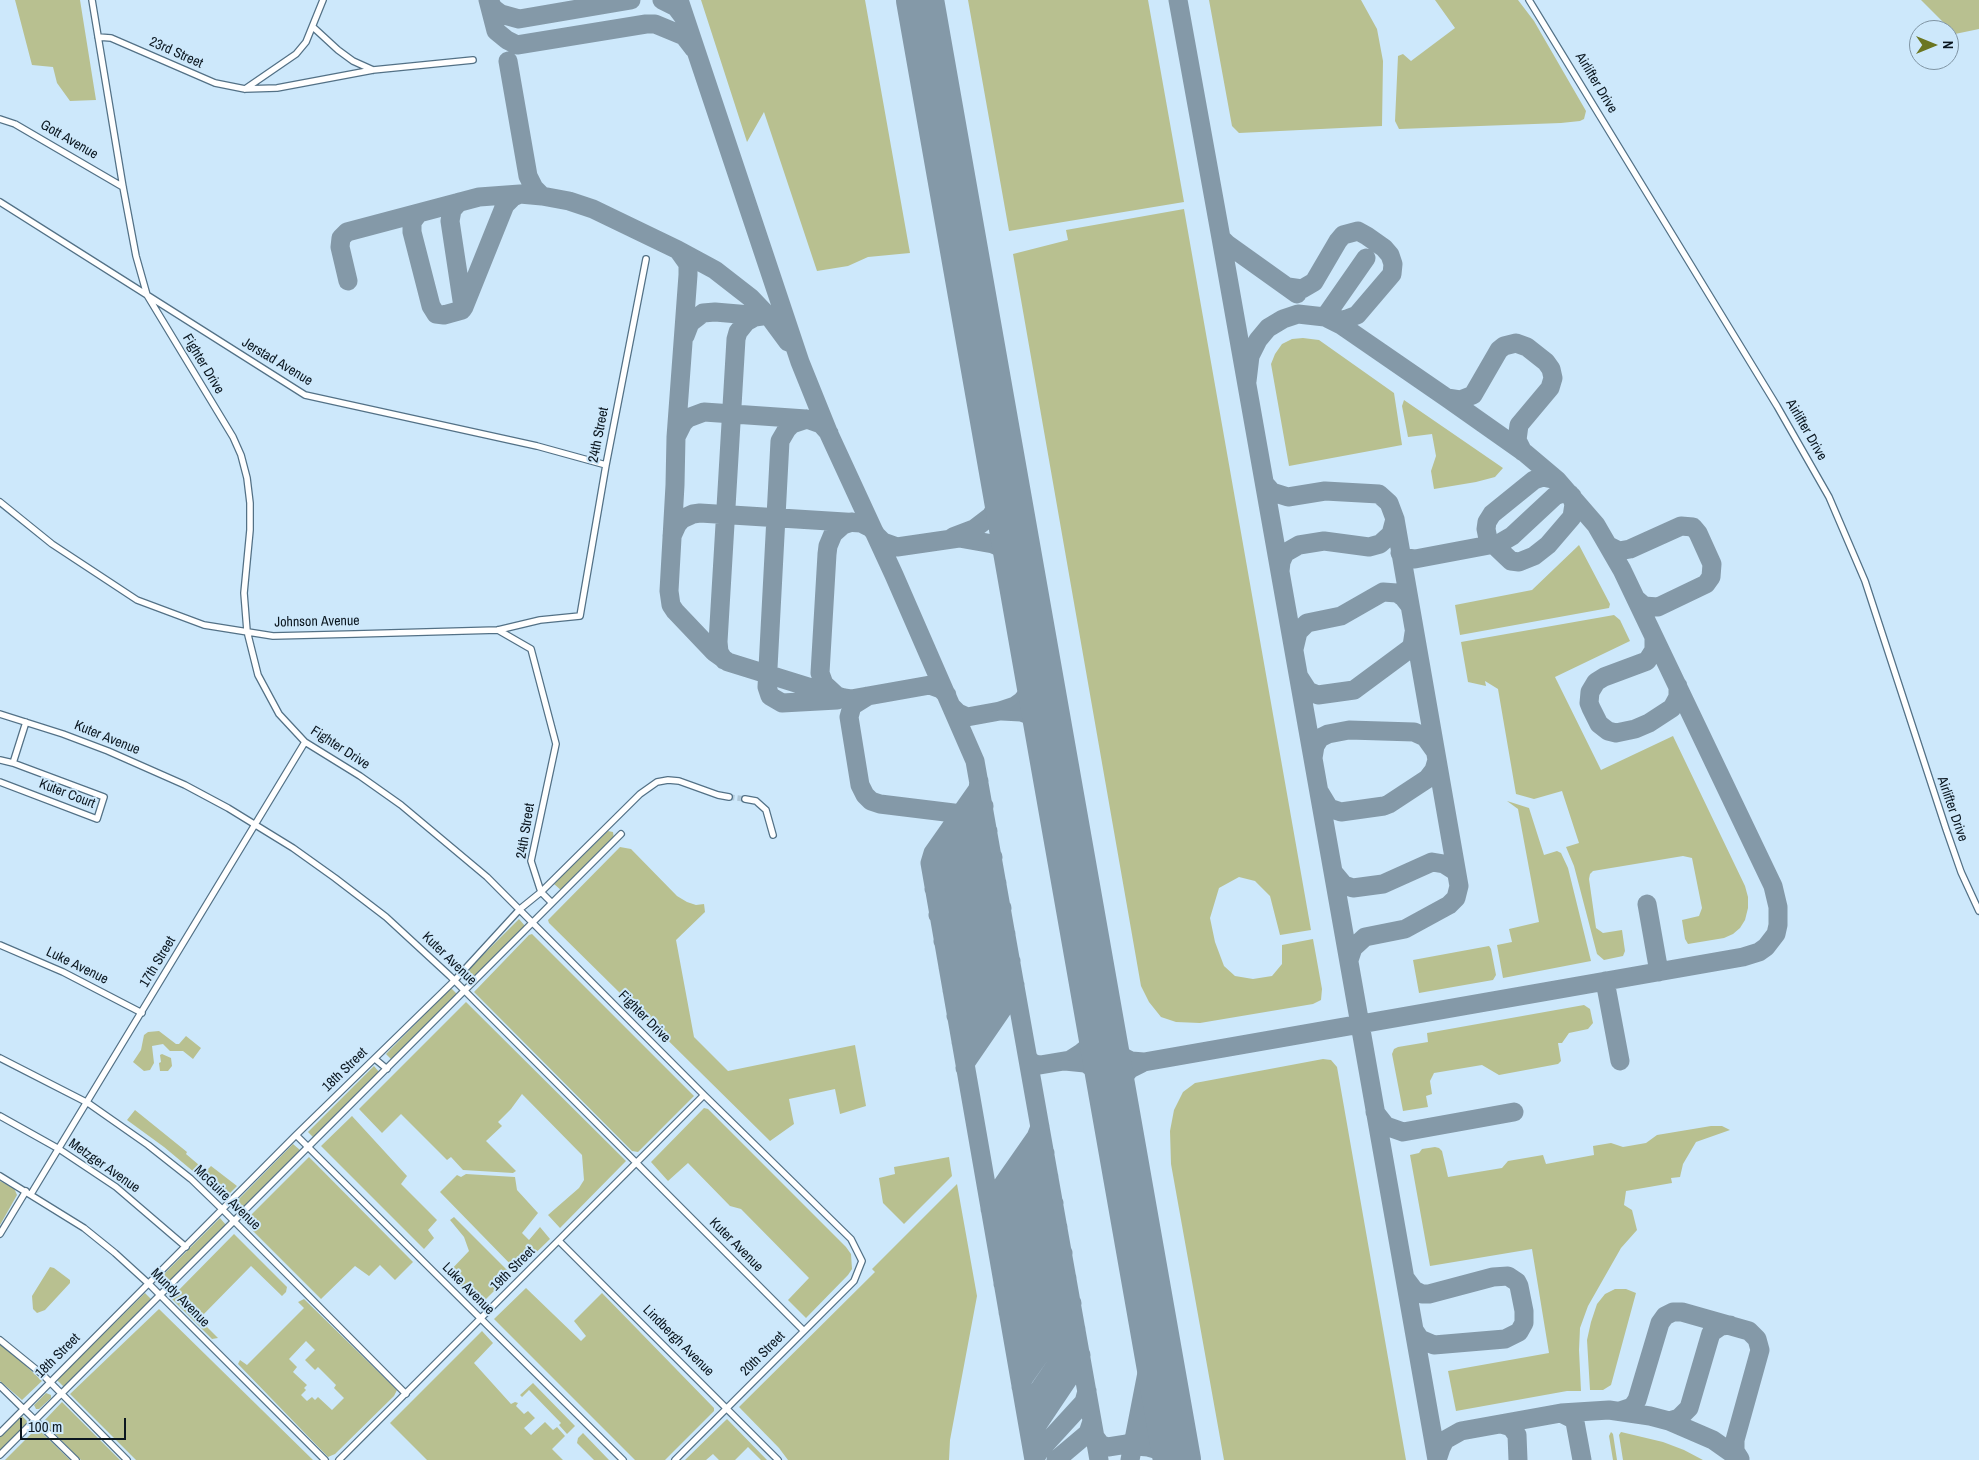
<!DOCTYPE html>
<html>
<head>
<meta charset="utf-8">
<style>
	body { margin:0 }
	#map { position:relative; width:1979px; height:1460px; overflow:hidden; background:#cde8fb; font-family:"Archivo Narrow",sans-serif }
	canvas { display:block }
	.north { position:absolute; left:1909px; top:20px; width:50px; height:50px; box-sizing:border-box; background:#cde8fb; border:1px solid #7f94a3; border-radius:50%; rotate:90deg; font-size:14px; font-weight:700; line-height:20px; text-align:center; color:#0b1720 }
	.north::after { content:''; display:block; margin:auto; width:18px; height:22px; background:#6b7621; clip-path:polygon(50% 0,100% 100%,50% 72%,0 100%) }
	.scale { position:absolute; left:20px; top:1418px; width:106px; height:22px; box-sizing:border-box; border:2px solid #0b1720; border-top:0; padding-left:6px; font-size:15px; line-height:18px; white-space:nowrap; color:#0b1720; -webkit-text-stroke:4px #cde8fb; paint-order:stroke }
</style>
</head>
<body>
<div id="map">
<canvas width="1979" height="1460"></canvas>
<div class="north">N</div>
<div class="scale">100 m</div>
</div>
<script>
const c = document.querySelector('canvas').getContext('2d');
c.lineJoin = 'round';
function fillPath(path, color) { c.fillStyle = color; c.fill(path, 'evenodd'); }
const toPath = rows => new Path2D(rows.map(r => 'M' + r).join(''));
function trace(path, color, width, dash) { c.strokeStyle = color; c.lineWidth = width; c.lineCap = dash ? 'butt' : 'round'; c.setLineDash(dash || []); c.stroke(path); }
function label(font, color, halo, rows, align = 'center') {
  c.font = font + ' "Archivo Narrow",sans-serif'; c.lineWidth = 4; c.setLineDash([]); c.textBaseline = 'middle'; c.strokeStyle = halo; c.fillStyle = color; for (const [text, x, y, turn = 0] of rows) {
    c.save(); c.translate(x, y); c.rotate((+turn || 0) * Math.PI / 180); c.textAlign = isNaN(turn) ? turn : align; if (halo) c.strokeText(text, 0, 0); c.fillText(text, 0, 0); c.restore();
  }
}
fillPath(toPath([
	[15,0,80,0,96,100,70,101,57,83,53,67,32,65],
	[701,0,865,0,910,253,868,257,848,266,817,271,764,112,747,142],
	[968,0,1148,0,1184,202,1009,231],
	[1209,0,1361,0,1377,29,1383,61,1382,126,1239,133,1232,126],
	[1435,0,1518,0,1534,21,1586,111,1584,119,1580,121,1561,123,1399,129,1395,121,1398,56,1403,54,1411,61,1455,28],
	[1921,0,1979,0,1979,29,1955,34],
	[1184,209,1311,930,1280,935,1270,896,1255,881,1239,877,1219,888,1210,918,1215,942,1224,966,1235,976,1253,979,1272,976,1282,964,1282,945,1313,939,1322,989,1321,1000,1313,1004,1200,1023,1176,1022,1161,1017,1149,1002,1141,986,1013,254,1068,240,1066,230],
	[1303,338,1319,340,1394,393,1402,445,1289,466,1271,364,1275,354,1282,344,1292,339],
	[1404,400,1503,468,1495,477,1476,482,1434,489,1431,471,1436,456,1432,434,1408,437,1402,406],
	[1579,545,1610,604,1609,608,1460,635,1455,605,1532,590],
	[1614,615,1620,620,1630,641,1555,677,1601,770,1673,736,1745,886,1748,897,1748,908,1745,920,1740,928,1733,934,1724,938,1688,944,1685,939,1682,920,1699,916,1702,908,1692,858,1683,856,1593,871,1590,874,1589,879,1596,928,1603,933,1622,930,1625,951,1623,956,1604,960,1597,954,1574,866,1566,847,1579,843,1562,791,1534,799,1516,794,1498,689,1485,681,1486,686,1468,682,1461,642],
	[1507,801,1529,808,1544,855,1557,851,1561,853,1568,868,1591,961,1503,978,1497,945,1512,942,1509,929,1539,922,1518,809],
	[608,831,613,832,614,839,562,891,554,884],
	[620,847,631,849,677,896,687,902,696,905,704,904,705,912,676,940,694,1037,728,1071,855,1045,866,1106,840,1114,835,1089,789,1099,794,1124,770,1141,549,923,548,920,550,918],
	[519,919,525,926,470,982,463,975],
	[532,934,694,1096,638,1152,632,1151,474,992,529,935],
	[1489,946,1491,949,1496,975,1493,980,1419,993,1413,960],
	[451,988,458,995,392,1060,386,1054],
	[466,1002,626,1161,560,1228,548,1215,579,1188,584,1180,582,1155,522,1094,511,1109,498,1122,502,1126,486,1141,516,1171,513,1173,463,1170,451,1157,447,1160,401,1114,382,1133,359,1109],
	[1584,1005,1590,1009,1593,1023,1588,1029,1569,1033,1562,1043,1558,1043,1561,1061,1558,1064,1499,1075,1482,1065,1434,1073,1430,1081,1432,1094,1426,1096,1428,1107,1403,1111,1392,1054,1394,1049,1398,1047,1428,1042,1427,1033],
	[159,1031,176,1044,179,1044,186,1036,201,1048,193,1059,183,1051,170,1051,163,1044,152,1046,154,1063,150,1070,144,1071,133,1062,141,1050,144,1035,148,1032],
	[162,1054,171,1058,172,1066,168,1071,160,1071,159,1063,161,1062,160,1055],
	[1323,1059,1331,1060,1337,1067,1406,1460,1224,1460,1171,1164,1170,1131,1174,1110,1183,1092,1195,1083],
	[374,1066,379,1072,314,1138,308,1132],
	[704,1108,708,1109,846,1247,851,1254,852,1269,848,1275,806,1318,788,1300,809,1278,741,1209,730,1206,688,1163,668,1181,651,1162],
	[135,1110,187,1152,186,1154,199,1165,194,1172,164,1147,127,1120],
	[352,1116,407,1176,401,1184,437,1220,428,1230,434,1238,424,1249,321,1146],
	[1711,1126,1722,1126,1730,1130,1696,1142,1683,1164,1680,1177,1671,1178,1672,1183,1626,1191,1624,1205,1632,1210,1637,1230,1621,1248,1588,1306,1580,1328,1579,1350,1581,1391,1567,1391,1456,1411,1448,1371,1549,1353,1532,1249,1430,1266,1410,1155,1419,1153,1422,1149,1435,1147,1439,1148,1442,1151,1448,1177,1502,1168,1508,1161,1543,1155,1546,1164,1594,1155,1593,1146,1611,1143,1623,1147,1646,1143,1657,1135],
	[293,1144,300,1150,238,1213,232,1206],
	[309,1157,413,1262,395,1280,380,1265,369,1276,355,1266,321,1299,244,1222],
	[949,1157,952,1176,904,1224,883,1203,879,1178,895,1174,894,1167],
	[211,1166,237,1186,224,1199,197,1175,201,1171,205,1172],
	[466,1174,515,1177,517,1190,538,1213,522,1233,529,1240,540,1227,550,1239,517,1271,440,1192,457,1175,461,1177],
	[0,1181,14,1188,17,1195,0,1225],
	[957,1184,977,1296,950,1440,949,1460,788,1460,779,1448,739,1407,875,1272,872,1269],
	[454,1217,511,1274,479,1306,448,1273,469,1251,464,1237,450,1220],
	[220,1218,226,1225,164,1287,157,1281],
	[234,1234,287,1287,286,1292,282,1296,251,1266,199,1319,218,1338,212,1339,171,1298],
	[50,1267,54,1268,70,1280,70,1283,45,1310,37,1313,33,1309,32,1296],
	[526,1288,581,1341,586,1336,574,1321,602,1293,714,1408,714,1411,665,1460,635,1460,494,1319],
	[1615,1289,1626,1289,1636,1293,1611,1385,1603,1390,1590,1390,1587,1340,1591,1322,1597,1304,1605,1294],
	[145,1293,151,1299,64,1387,57,1380],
	[304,1299,397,1390,394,1396,335,1454,328,1457,238,1364,240,1360,247,1365,304,1308,298,1302],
	[306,1341,315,1350,305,1360,315,1370,318,1367,336,1385,334,1388,344,1398,332,1410,318,1397,315,1400,312,1397,307,1401,301,1395,306,1390,304,1388,307,1385,293,1372,297,1367,289,1359],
	[159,1309,313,1460,136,1460,70,1394],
	[482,1331,493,1343,474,1363,511,1404,515,1402,518,1403,516,1406,524,1414,528,1411,535,1418,524,1428,531,1435,545,1422,553,1430,557,1427,565,1436,552,1449,563,1460,427,1460,390,1423],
	[0,1344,22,1362,42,1381,22,1400,0,1381],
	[533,1383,575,1426,567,1434,559,1425,561,1423,529,1390,522,1397,520,1395],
	[46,1393,51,1395,51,1398,39,1409,36,1409,34,1405],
	[62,1402,120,1460,81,1460,43,1422],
	[22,1416,28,1422,0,1450,0,1437],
	[727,1419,767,1460,761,1460,748,1447,735,1460,719,1460,713,1454,706,1460,685,1460],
	[37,1428,70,1460,5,1460],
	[1611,1432,1613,1434,1617,1460,1613,1460,1609,1436],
	[1621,1432,1663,1442,1684,1450,1703,1460,1623,1460,1619,1435],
	[583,1433,609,1460,594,1460,577,1443,578,1438]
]), '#b8c090');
trace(toPath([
	[488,0,496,31,507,40,517,45,646,24,655,24,684,36,694,49],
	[489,0,493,8,501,14,519,19,631,0],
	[662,0,676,7,685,19],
	[679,0,800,362,829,434,894,575,975,761,1099,1460],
	[1178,0,1221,238,1437,1460],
	[508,61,528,176,534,188,542,196],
	[459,202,452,210,450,221,463,307],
	[418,214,412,222,412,232,431,306,436,314,444,315,462,310,464,307,505,205,513,197,520,194],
	[1221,238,1227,244,1297,294],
	[678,250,688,264,688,275,676,437,675,485,669,591,671,605,675,611,714,652,728,662,844,698,851,699,930,685,941,689,947,695],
	[348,281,340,247,341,238,347,232,479,197,520,194,542,196,569,201,593,209,678,250,715,270,751,298,771,319,788,342],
	[1288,287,1302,289,1314,282,1338,241,1343,235,1358,231,1367,236,1384,248,1390,255,1393,264,1392,274,1357,315,1344,320,1333,319],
	[1327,314,1366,258],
	[685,336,690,323,703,313,715,312,762,316],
	[1447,398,1460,400,1473,395,1499,350,1504,346,1516,343,1527,347,1546,362,1551,369,1553,378,1550,388,1519,425,1517,440,1523,452],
	[829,433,821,424,807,419,792,424,787,429,780,441,767,687,770,696,782,703,837,700],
	[677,435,683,423,688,418,704,412,806,419],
	[1557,480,1543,477,1534,480,1492,514,1487,522,1486,529,1488,539,1492,543,1511,561,1519,562,1534,556,1548,545,1572,517,1574,504,1570,494],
	[1265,484,1272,492,1288,497,1325,491,1379,494,1389,503,1395,519,1459,886,1456,898,1449,905,1405,929,1365,937,1353,948,1349,960],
	[672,536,677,525,682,519,693,514,700,513,861,523,871,528,875,533],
	[877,536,883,542,897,547,959,538,993,544,1000,547,1012,557,1021,574],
	[953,537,974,529,991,516,1001,499,1004,476],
	[1609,546,1619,551,1630,549,1681,526,1693,527,1698,533,1712,564,1711,577,1706,584,1658,607,1644,606,1636,599],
	[1400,553,1406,558,1415,559,1500,543,1512,536,1555,496,1562,493,1572,496],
	[1280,571,1281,562,1285,553,1299,545,1324,541,1369,547,1380,544,1391,534,1395,519],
	[1654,637,1654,650,1647,661,1604,677,1596,682,1590,692,1589,703,1591,708,1599,724,1608,731,1616,733,1635,729,1649,723,1672,708,1678,697,1678,686],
	[1294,649,1298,632,1307,623,1341,616,1383,592,1397,593,1403,597,1410,606],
	[724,660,719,652,718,642,736,339,738,332,746,322,755,317,762,316],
	[1299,677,1308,691,1318,695,1354,690,1408,650,1412,646,1414,633],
	[837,696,824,684,820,673,827,554,828,546,833,534,843,525,852,522],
	[868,696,852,706,849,717,860,785,865,795,871,801,880,804,970,815],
	[952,707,958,713,967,717,1000,711,1015,706,1022,701,1030,691,1034,680,1036,659],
	[1002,711,1021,712,1030,715,1040,721,1050,736],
	[1313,758,1315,746,1320,738,1328,734,1349,730,1414,732,1425,737,1435,751],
	[979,781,978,789,933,853,930,863,1034,1460],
	[1320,793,1329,808,1341,812,1384,806,1389,804,1427,779,1434,770,1437,760],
	[1334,873,1344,885,1353,888,1383,884,1432,862,1444,864,1455,871,1457,875],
	[934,889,936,881,983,813,984,806],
	[1647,904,1659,972],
	[938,915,942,905,987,839,988,831],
	[943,941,947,930,991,866,993,857],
	[948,967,952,954,995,893,997,883],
	[1605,981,1620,1061],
	[952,990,956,981,1000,916,1002,908],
	[956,1016,958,1009,1005,941,1006,934],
	[1101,1030,1109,1046,1117,1054,1131,1061,1144,1062],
	[961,1042,963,1035,1009,968,1011,961],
	[1028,1058,1033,1064,1040,1065,1070,1060,1081,1053,1087,1048,1093,1036,1098,1009],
	[1065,1061,1085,1063,1097,1070,1105,1081,1114,1103],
	[965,1068,966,1062,1012,995,1015,985],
	[1116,1112,1116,1092,1120,1081,1130,1069,1144,1062,1743,957,1759,952,1766,947,1776,934,1778,925,1778,907,1773,886,1622,570,1596,525,1557,480,1525,453,1447,398,1341,325,1325,317,1298,314,1283,319,1268,328,1258,340,1250,356,1247,381],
	[1375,1112,1386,1126,1403,1132,1514,1112],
	[990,1209,992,1200,1036,1137,1040,1127],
	[995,1235,997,1224,1041,1162,1045,1153],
	[999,1259,1001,1251,1047,1185,1049,1177],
	[1405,1278,1414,1290,1422,1294,1429,1294,1493,1277,1508,1276,1517,1282,1519,1286,1524,1311,1524,1323,1519,1332,1505,1339,1434,1345,1420,1339,1414,1330],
	[1003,1284,1005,1277,1049,1214,1054,1203],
	[1008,1312,1010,1302,1056,1236,1058,1227],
	[1013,1337,1015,1327,1060,1263,1063,1253],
	[1017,1362,1019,1354,1065,1288,1067,1278],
	[1021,1387,1023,1379,1070,1312,1072,1303],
	[1620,1411,1632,1407,1637,1400,1660,1323,1665,1316,1673,1312,1682,1312,1749,1331,1757,1339,1760,1350,1735,1440,1735,1451,1740,1459],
	[1026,1413,1030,1403,1074,1339,1076,1329],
	[1561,1413,1573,1419,1575,1422,1582,1460],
	[1669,1421,1679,1418,1689,1408,1711,1333,1721,1326,1730,1325],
	[1501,1424,1511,1427,1517,1435,1518,1460],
	[1030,1436,1079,1363,1081,1355],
	[1095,1437,1101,1445,1108,1447,1127,1444,1143,1436,1154,1425,1160,1412,1163,1399,1164,1383],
	[1124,1445,1148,1447,1159,1450,1171,1460],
	[1034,1460,1040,1450,1084,1402,1087,1391],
	[1056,1460,1088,1433,1092,1421],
	[1130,1460,1151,1352,1153,1323],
	[1437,1460,1441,1448,1445,1440,1461,1431,1561,1413,1609,1410,1650,1416,1669,1421,1713,1440,1740,1459]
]), '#8499a8', 19);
trace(toPath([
	[920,0,1177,1460]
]), '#8499a8', 48);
trace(toPath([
	[729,797,745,799]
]), '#b0c9da', 5.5, [5.5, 3]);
const street = toPath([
	[92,0,123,187,136,256,147,295,233,437,241,455,247,478,250,503,250,530,244,593,247,631,258,675,279,714,305,742,360,776,401,805,487,877,704,1095,851,1239,862,1261,854,1281,675,1460],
	[1529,0,1777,406,1829,497,1865,581,1946,829,1961,872,1979,911],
	[313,27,338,50,353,61,373,70],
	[98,37,111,38,215,83,245,89,277,88,373,70,473,60],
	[245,89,296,54,306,42,323,0],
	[0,119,15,124,123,187],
	[0,202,305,395,537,446,606,465],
	[0,502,52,544,137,600,204,625,273,636,355,634,498,630,540,620,580,616,606,465,646,259],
	[498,630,531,649,556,744,531,861,541,892,552,903],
	[0,714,63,734,108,751,185,785,228,808,293,848,335,878,386,917,450,976,804,1331],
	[0,760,13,763,104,797,97,819,0,782],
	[13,763,26,722],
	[745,799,756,801,766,810,773,835],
	[0,945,63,972,142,1013],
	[0,1058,88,1103,148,1145,191,1179,223,1210,406,1394],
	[375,1059,387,1069],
	[0,1116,59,1149,116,1187,186,1247],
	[296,1135,623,1460],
	[0,1176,84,1228,115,1253,149,1284,325,1460],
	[31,1194,305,742],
	[0,1234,26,1191],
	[559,1241,778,1460],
	[0,1340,43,1375,127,1460],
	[0,1386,76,1460],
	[0,1433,296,1135,454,981,520,909,541,892,640,794,657,782,668,780,679,781,718,795,729,797],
	[0,1455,621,834],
	[339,1460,704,1095]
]);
trace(street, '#537186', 8);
trace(street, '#fff', 5.5);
label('14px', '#0b1720', '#cde8fb', [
	["23rd Street",176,53,24],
	["Airlifter Drive",1596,83,59],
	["Gott Avenue",69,140,30],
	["Jerstad Avenue",277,362,31],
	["Fighter Drive",203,364,59],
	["Airlifter Drive",1806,430,60],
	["24th Street",599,435,-79],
	["Johnson Avenue",317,622,-1],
	["Kuter Avenue",107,738,22],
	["Fighter Drive",340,748,33],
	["Kuter Court",67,794,21],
	["Airlifter Drive",1952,809,71],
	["24th Street",526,831,-81],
	["Kuter Avenue",449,959,44],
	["17th Street",158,962,-59],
	["Luke Avenue",77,966,26],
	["Fighter Drive",644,1017,45],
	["18th Street",345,1070,-44],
	["Metzger Avenue",104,1166,35],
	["McGuire Avenue",227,1198,44],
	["Kuter Avenue",736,1245,45],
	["19th Street",513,1269,-45],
	["Luke Avenue",468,1289,45],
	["Mundy Avenue",180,1298,45],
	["Lindbergh Avenue",678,1341,45],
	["20th Street",763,1354,-45],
	["18th Street",58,1356,-45]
]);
</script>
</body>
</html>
